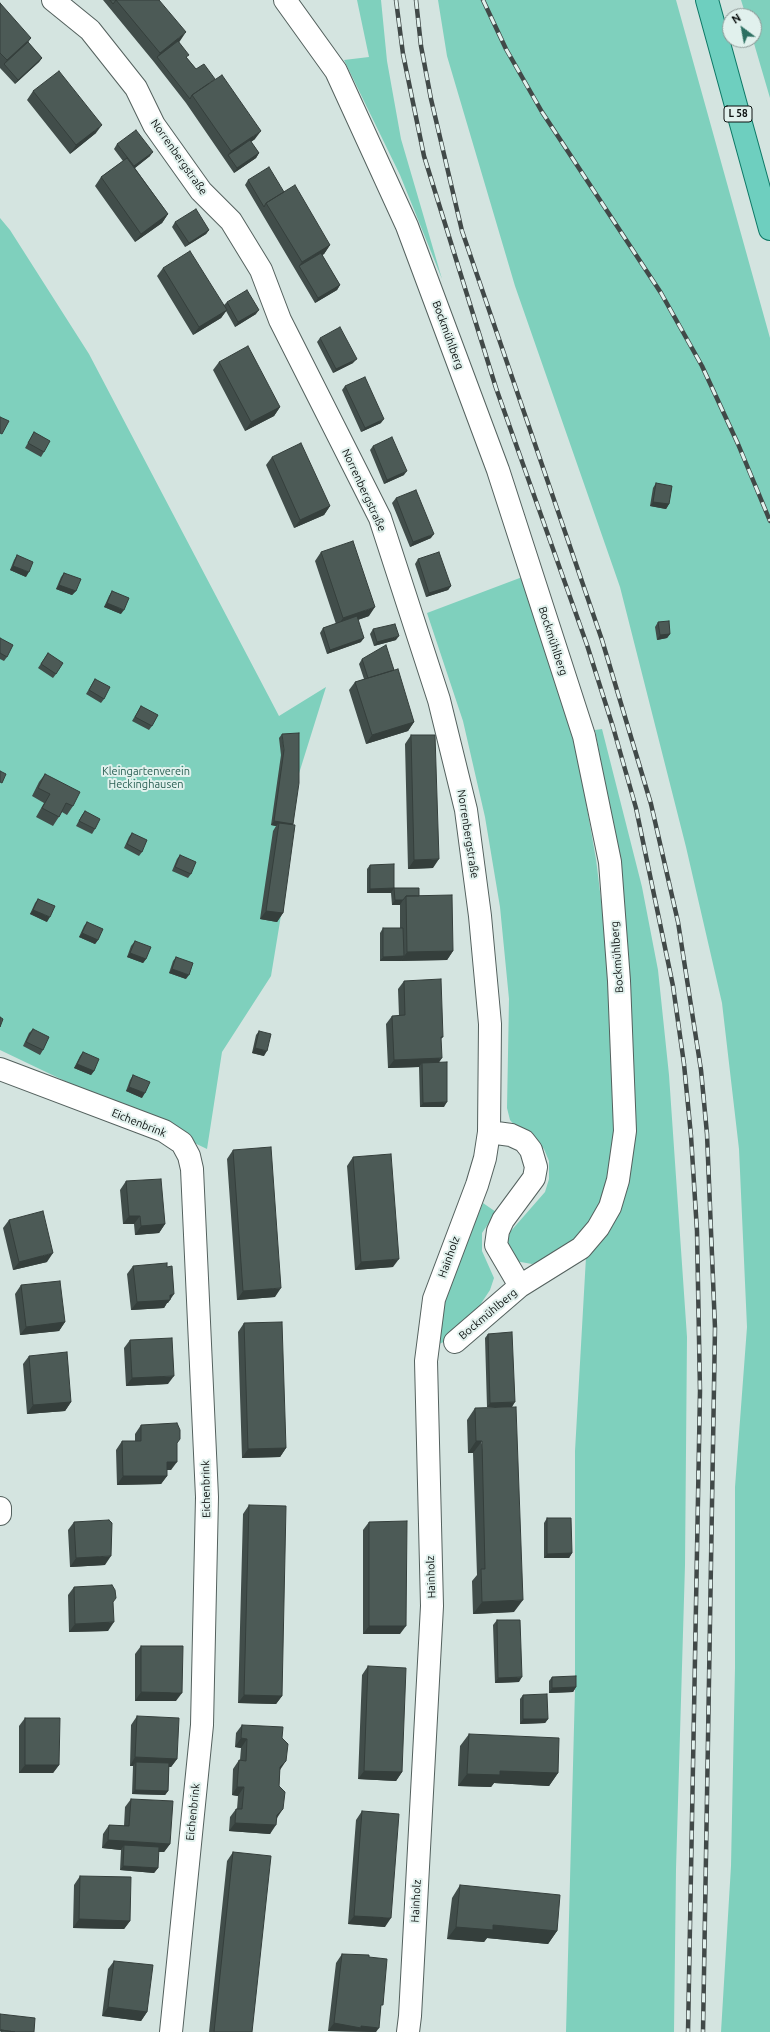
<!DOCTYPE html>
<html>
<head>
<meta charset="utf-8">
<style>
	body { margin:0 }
	#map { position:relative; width:770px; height:2032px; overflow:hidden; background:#d4e4e0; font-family:Ubuntu,sans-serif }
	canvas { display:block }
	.north { position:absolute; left:722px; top:8px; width:40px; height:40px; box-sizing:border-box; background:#e1f1ed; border:1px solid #8c9795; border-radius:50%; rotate:328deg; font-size:11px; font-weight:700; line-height:16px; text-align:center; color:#0c1110 }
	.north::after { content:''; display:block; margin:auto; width:14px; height:18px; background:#2d7062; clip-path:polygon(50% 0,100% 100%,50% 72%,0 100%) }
</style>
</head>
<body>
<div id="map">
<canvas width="770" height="2032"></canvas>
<div class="north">N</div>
</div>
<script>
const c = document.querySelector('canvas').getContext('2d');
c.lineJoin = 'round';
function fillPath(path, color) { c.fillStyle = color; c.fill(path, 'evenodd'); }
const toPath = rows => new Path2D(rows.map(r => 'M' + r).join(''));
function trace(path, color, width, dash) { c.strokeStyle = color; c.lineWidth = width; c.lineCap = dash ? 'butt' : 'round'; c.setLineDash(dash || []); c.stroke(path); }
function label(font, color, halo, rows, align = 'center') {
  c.font = font + ' Ubuntu,sans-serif'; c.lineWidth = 4; c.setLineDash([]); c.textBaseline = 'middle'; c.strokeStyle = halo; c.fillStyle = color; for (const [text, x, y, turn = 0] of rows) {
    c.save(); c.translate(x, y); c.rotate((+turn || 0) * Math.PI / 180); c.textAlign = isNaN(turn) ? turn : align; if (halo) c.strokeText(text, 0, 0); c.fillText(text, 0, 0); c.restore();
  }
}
fillPath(toPath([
	[357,0,381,0,387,61,401,139,442,279,400,175,344,60,369,57],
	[438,0,676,0,770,338,770,2032,721,2032,731,1866,735,1668,735,1487,747,1327,739,1149,722,1003,686,847,620,587,515,286,447,56],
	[741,0,770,0,770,98,753,40,754,16,746,16],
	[0,218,10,230,89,354,279,716,326,687,291,799,285,891,271,976,222,1052,207,1149,0,1050],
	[525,576,557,675,579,763,596,859,608,957,616,1131,607,1185,592,1220,582,1235,554,1256,532,1264,515,1261,507,1242,510,1232,545,1192,549,1179,549,1161,544,1149,529,1133,517,1128,510,1120,507,1108,509,999,500,907,485,817,463,721,427,613],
	[602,729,642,887,658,970,669,1075,687,1337,685,1565,676,1869,674,2032,566,2032,575,1689,575,1451,586,1257,619,1212,614,831,595,730],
	[483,1203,496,1212,482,1233,482,1251,494,1278,490,1290,472,1317,452,1338,437,1345,447,1290]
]), '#7fd0bd');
const minor = toPath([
	[53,0,90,30,136,88,154,125,201,191,231,221,261,270,280,320,380,518,439,700,466,810,480,916,490,1024,489,1132,485,1158,477,1185,434,1299,426,1361,432,1606,410,2016,408,2032],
	[285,0,336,71,407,226,498,470,584,736,610,862,619,981,625,1131,618,1180,610,1207,598,1228,581,1248,520,1286,455,1342],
	[0,1069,164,1131,182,1143,189,1156,192,1169,207,1497,202,1725,171,2032],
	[489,1132,511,1135,524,1141,531,1150,536,1167,534,1178,503,1220,498,1231,496,1245,520,1286],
	[0,1508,0,1514]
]);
const major = toPath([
	[707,0,770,229]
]);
trace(minor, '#54615e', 24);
trace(major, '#0d7866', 24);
trace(minor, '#fff', 22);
trace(major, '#6ecfbf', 22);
const rail = toPath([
	[396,0,403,54,424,156,496,388,587,645,613,727,636,808,673,986,684,1064,691,1136,697,1231,700,1391,688,2032],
	[416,0,421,46,431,99,462,231,602,640,651,804,678,922,701,1070,707,1134,715,1328,703,2032],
	[483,0,506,49,542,112,661,293,702,366,738,444,770,521]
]);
trace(rail, '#414948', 4.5);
trace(rail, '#e1f1ed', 3, [9]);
fillPath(toPath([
	[103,0,159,0,180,41,179,42,187,58,196,69,255,139,251,142,259,153,256,158,234,173,186,103,154,62],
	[0,3,28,42,42,58,39,62,15,84,0,68],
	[33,91,96,133,70,154,27,100],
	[117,144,150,156,135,168,168,214,162,223,135,242,95,186,101,177,123,161,114,149],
	[248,180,284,192,330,245,324,254,322,255,340,285,337,290,315,303,245,185],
	[175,222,209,230,206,234,185,247,172,227],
	[163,268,224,305,227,302,256,314,235,327,226,311,221,318,193,335,157,276],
	[320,338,353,363,333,373,317,342],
	[219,362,280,407,274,416,245,431,213,370],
	[345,386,381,423,361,432,342,390],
	[34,432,44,452,41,457,25,448],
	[373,446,404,475,384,484,370,450],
	[272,457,330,506,324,515,294,528,266,465],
	[656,483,669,504,666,509,650,506,653,488],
	[396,498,431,538,410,547,392,503],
	[321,552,369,616,358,620,361,642,327,654,320,633,323,628,336,624,315,561],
	[17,555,26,577,10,570,14,560],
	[418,559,451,586,448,590,426,597,415,564],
	[64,573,76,591,72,595,56,589,61,577],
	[112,591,121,614,104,607,109,596],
	[658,622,670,634,667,638,657,640,655,627],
	[373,629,396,640,374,646,370,634],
	[0,638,7,657,4,661,0,659],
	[48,653,56,674,53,678,38,668],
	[362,659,394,670,414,722,408,731,366,744,349,690,355,682,364,679,359,664],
	[95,679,104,699,101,703,86,694],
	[141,706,152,726,149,730,132,721],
	[282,734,293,825,283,913,277,922,260,919,273,831,276,826,271,825,281,755,279,738],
	[411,735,433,868,408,869,405,744],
	[45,774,73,806,67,815,62,812,53,826,36,817,44,803,32,796,39,782],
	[85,811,95,829,92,834,76,826,82,815],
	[132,833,142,852,139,856,124,848,129,837],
	[180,855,191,874,188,878,172,871,177,859],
	[370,865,394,888,419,896,453,951,447,960,380,961,380,933,383,928,400,928,400,905,392,905,391,893,367,893,367,869],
	[38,899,47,922,30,914,35,903],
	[87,922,98,940,95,944,79,937,84,926],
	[135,941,146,959,143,963,127,957,131,946],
	[176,957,186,979,169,973,173,961],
	[404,981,443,1037,441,1039,439,1062,444,1107,420,1107,419,1067,388,1068,386,1024,392,1016,399,1016,398,989],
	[33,1029,43,1050,40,1055,23,1046,29,1033],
	[259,1031,264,1056,252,1053,256,1035],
	[83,1052,94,1071,91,1075,74,1068,80,1056],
	[133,1075,142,1098,126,1091,130,1080],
	[233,1150,275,1297,237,1300,227,1159],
	[353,1157,393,1267,355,1270,347,1166],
	[126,1181,165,1224,159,1233,135,1235,134,1224,123,1224,120,1190],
	[9,1220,47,1262,13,1270,3,1228],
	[133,1266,168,1303,167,1303,164,1308,131,1310,127,1274],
	[21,1285,65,1322,59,1331,20,1335,15,1294],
	[244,1323,286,1448,280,1457,242,1458,238,1332],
	[488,1334,512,1407,487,1407,485,1338],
	[130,1340,168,1384,126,1386,124,1348],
	[29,1356,71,1402,65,1411,27,1414,23,1364],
	[475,1408,514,1612,473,1614,472,1581,477,1575,473,1453,468,1453,467,1420],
	[141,1425,177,1444,171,1470,167,1470,167,1476,161,1484,117,1485,116,1450,122,1441,135,1441,135,1434],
	[249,1505,282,1696,276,1704,238,1703,243,1514],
	[547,1518,572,1553,569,1558,544,1558,544,1523],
	[74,1522,105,1565,70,1567,68,1530],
	[369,1522,400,1634,363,1634,363,1530],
	[74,1587,113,1602,108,1631,69,1632,68,1595],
	[497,1620,519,1682,495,1683,493,1625],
	[141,1646,176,1701,135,1701,135,1654],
	[368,1666,402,1772,396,1781,358,1779,362,1675],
	[552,1677,576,1687,573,1692,549,1693,549,1681],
	[523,1695,548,1719,545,1723,520,1724,520,1699],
	[137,1716,177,1759,171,1767,169,1767,168,1791,165,1795,132,1794,133,1766,130,1766,131,1725],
	[25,1718,59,1765,53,1773,19,1773,19,1726],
	[242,1725,280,1771,277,1818,270,1834,229,1831,230,1817,236,1809,237,1809,238,1796,232,1795,233,1769,239,1760,240,1760,241,1748,235,1747,236,1733],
	[469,1734,558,1773,549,1786,494,1783,491,1787,458,1786,460,1746],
	[131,1799,170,1844,164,1852,158,1852,158,1868,154,1873,120,1870,121,1850,102,1848,103,1834,109,1825,124,1826,125,1807],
	[362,1811,385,1927,348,1924,356,1820],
	[233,1852,252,2032,209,2032,227,1861],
	[80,1876,130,1921,124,1929,73,1928,74,1885],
	[460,1885,557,1931,548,1944,487,1938,484,1942,447,1939,452,1898],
	[342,1954,369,1957,381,2007,376,2032,328,2031,336,1963],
	[114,1961,147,2012,141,2021,102,2016,108,1969]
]), '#414d4a');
fillPath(toPath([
	[186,32,180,41,158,58,157,57,160,53],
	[31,38,25,47,4,64,7,60],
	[42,58,39,62,15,84,18,80],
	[102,125,96,133,70,154,76,145],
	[261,131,255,139,229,157,228,155,231,151],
	[153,152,150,156,131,171,134,166],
	[259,153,256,158,234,173,237,168],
	[168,214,162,223,135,242,141,234],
	[209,230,206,234,185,247,189,243],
	[330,245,324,254,300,268,299,266,296,270,302,262],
	[340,285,337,290,315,303,318,298],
	[227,310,221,318,193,335,199,327],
	[259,310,256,314,235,327,238,322],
	[357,359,353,363,333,373,336,369],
	[280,407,274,416,245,431,251,422],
	[384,419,381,423,361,432,365,428],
	[407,471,404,475,384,484,387,480],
	[653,502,669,504,666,509,650,506],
	[330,506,324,515,294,528,300,520],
	[434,534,431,538,410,547,413,542],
	[13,566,29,572,26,577,10,570],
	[59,585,76,591,72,595,56,589],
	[451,586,448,590,426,597,429,593],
	[107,603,124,610,121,614,104,607],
	[375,607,369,616,337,627,343,618],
	[670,634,667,638,657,640,660,635],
	[399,636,396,640,374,646,377,642],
	[364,638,361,642,327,654,330,650],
	[414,722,408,731,366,744,372,735],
	[274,821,293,824,290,828,279,823,276,826,271,825],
	[439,859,433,868,408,869,414,860],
	[394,888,391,893,367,893,370,889],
	[395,900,403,900,400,905,392,905],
	[33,910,50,917,47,922,30,914],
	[266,911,283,913,277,922,260,919],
	[82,933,98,940,95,944,79,937],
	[453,951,447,960,401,961,407,952],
	[130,953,146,959,143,963,127,957],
	[404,956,401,961,380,961,383,957],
	[172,969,189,975,186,979,169,973],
	[255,1048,267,1051,264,1056,252,1053],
	[442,1058,436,1067,422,1063,419,1067,388,1068,394,1060],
	[77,1064,94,1071,91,1075,74,1068],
	[129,1087,145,1093,142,1098,126,1091],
	[447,1102,444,1107,420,1107,423,1103],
	[129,1216,140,1216,134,1224,123,1224],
	[165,1224,159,1233,135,1235,141,1226],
	[53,1253,47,1262,13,1270,19,1262],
	[399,1259,393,1267,355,1270,361,1262],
	[281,1288,275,1297,237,1300,243,1291],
	[174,1294,168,1303,167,1303,164,1308,131,1310,137,1302],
	[65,1322,59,1331,20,1335,26,1327],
	[174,1376,168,1384,126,1386,132,1378],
	[71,1402,65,1411,27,1414,33,1405],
	[515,1402,512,1407,487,1407,490,1403],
	[476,1441,482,1441,473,1453,468,1453],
	[286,1448,280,1457,242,1458,248,1449],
	[167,1462,177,1462,171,1470,161,1470],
	[123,1476,167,1476,161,1484,117,1485],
	[572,1553,569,1558,544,1558,547,1554],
	[111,1556,105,1565,70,1567,76,1558],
	[523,1600,514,1612,473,1614,482,1602],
	[114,1622,108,1631,69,1632,75,1624],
	[369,1626,406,1626,400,1634,363,1634],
	[522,1677,519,1682,495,1683,498,1678],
	[576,1687,573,1692,549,1693,552,1688],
	[141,1692,182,1693,176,1701,135,1701],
	[244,1695,282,1696,276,1704,238,1703],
	[523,1719,548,1719,545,1723,520,1724],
	[241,1738,247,1739,241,1748,235,1747],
	[135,1757,177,1759,171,1767,136,1766,136,1762,133,1766,130,1766],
	[286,1761,280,1770,274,1776,280,1767],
	[25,1765,59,1765,53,1773,19,1773],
	[364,1771,402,1772,396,1781,358,1779],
	[500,1771,558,1773,549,1786,494,1783,491,1787,458,1786,467,1774],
	[237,1787,244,1787,238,1796,232,1795],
	[135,1790,168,1791,165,1795,132,1794],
	[283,1809,277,1818,271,1824,277,1815],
	[235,1823,276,1825,270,1834,229,1831],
	[108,1840,170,1844,164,1852,124,1850,124,1845,121,1850,102,1848],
	[123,1866,158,1868,154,1873,120,1870],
	[354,1916,391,1918,385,1927,348,1924],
	[79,1919,130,1921,124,1929,73,1928],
	[493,1925,557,1931,548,1944,487,1938,484,1942,447,1939,456,1927],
	[108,2007,147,2012,141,2021,102,2016],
	[334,2023,379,2028,376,2032,328,2031]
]), '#353f3c');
const building = toPath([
	[110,0,116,0,113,4,110,0],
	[116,0,159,0,186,32,160,53,116,0],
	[0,3,31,38,7,60,0,53,0,3],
	[178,41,189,55,186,57,196,69,204,64,215,79,192,95,190,99,157,57,178,41],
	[28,42,42,58,18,80,4,64,28,42],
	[59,71,102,125,76,145,33,91,59,71],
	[222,75,261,131,231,151,192,95,222,75],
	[136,130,153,152,134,166,117,144,136,130],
	[250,140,259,153,237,168,228,155,250,140],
	[127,158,168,214,141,234,101,177,127,158],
	[269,167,284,192,266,203,264,207,248,180,269,167],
	[295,185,330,245,302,262,266,203,295,185],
	[196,209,209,230,189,243,175,222,196,209],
	[190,251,227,310,199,327,163,268,190,251],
	[321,253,340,285,318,298,299,266,321,253],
	[247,290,259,310,238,322,227,302,247,290],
	[340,327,357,359,336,369,320,338,340,327],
	[248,346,280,407,251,422,219,362,248,346],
	[365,377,384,419,365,428,345,386,365,377],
	[0,417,9,421,2,434,0,433,0,417],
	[34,432,50,441,44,452,28,443,34,432],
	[392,437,407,471,387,480,373,446,392,437],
	[301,443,330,506,300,520,272,457,301,443],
	[656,483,672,486,669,504,653,502,656,483],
	[416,490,434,534,413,542,396,498,416,490],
	[353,541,375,607,343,618,321,552,353,541],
	[439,552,451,586,429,593,418,559,439,552],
	[17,555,33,562,29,572,13,566,17,555],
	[64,573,81,579,76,591,59,585,64,573],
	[112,591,129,598,124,610,107,603,112,591],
	[357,616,364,638,330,650,323,628,357,616],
	[669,621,670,634,660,635,658,622,669,621],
	[395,624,399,636,377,642,373,629,395,624],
	[0,638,13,645,7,657,0,653,0,638],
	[386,645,394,670,368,678,362,659,386,645],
	[48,653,63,663,56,674,41,664,48,653],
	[398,669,414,722,372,735,355,682,398,669],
	[95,679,110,687,104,699,89,690,95,679],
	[141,706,158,715,152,726,135,717,141,706],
	[299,733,299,783,293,824,274,821,284,750,282,734,299,733],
	[411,735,435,735,439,859,414,860,411,735],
	[0,771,6,774,2,783,0,782,0,771],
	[45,774,80,792,73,806,66,803,59,817,42,808,50,794,38,788,45,774],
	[85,811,100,819,95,829,79,821,85,811],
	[279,823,295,825,283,913,266,911,279,823],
	[132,833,147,840,142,852,127,844,132,833],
	[180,855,196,862,191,874,175,867,180,855],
	[394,864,394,888,370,889,370,865,394,864],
	[394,888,419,888,419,896,406,896,403,900,395,900,394,888],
	[452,895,453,951,407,952,406,896,452,895],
	[38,899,55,906,50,917,33,910,38,899],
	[87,922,103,929,98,940,82,933,87,922],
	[383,928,403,928,404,956,383,957,383,928],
	[135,941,151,947,146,959,130,953,135,941],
	[176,957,193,963,189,975,172,969,176,957],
	[441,979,443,1037,441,1037,442,1058,394,1060,392,1016,405,1015,404,981,441,979],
	[0,1017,3,1019,0,1027,0,1017],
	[33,1029,49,1037,43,1050,26,1042,33,1029],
	[259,1031,271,1034,267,1051,255,1048,259,1031],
	[83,1052,99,1059,94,1071,77,1064,83,1052],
	[447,1062,447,1102,423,1103,422,1063,447,1062],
	[133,1075,150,1082,145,1093,129,1087,133,1075],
	[271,1147,281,1288,243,1291,233,1150,271,1147],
	[391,1154,399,1259,361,1262,353,1157,391,1154],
	[161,1179,165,1224,141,1226,140,1216,129,1216,126,1181,161,1179],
	[43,1211,53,1253,19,1262,9,1220,43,1211],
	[167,1263,167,1267,172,1266,174,1294,170,1295,170,1300,137,1302,133,1266,167,1263],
	[60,1281,65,1322,26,1327,21,1285,60,1281],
	[282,1322,286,1448,248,1449,244,1323,282,1322],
	[512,1332,515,1402,490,1403,488,1334,512,1332],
	[172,1338,174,1376,132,1378,130,1340,172,1338],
	[67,1352,71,1402,33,1405,29,1356,67,1352],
	[516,1407,523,1600,482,1602,481,1569,485,1569,482,1441,476,1441,475,1408,516,1407],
	[177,1423,180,1430,180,1439,177,1443,177,1462,167,1462,167,1476,123,1476,122,1441,141,1441,141,1425,177,1423],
	[249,1505,286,1506,282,1696,244,1695,249,1505],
	[547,1518,571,1518,572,1553,547,1554,547,1518],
	[109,1520,112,1523,111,1556,76,1558,74,1522,109,1520],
	[407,1521,406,1626,369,1626,369,1522,407,1521],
	[112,1585,115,1590,116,1598,113,1602,114,1622,75,1624,74,1587,112,1585],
	[497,1620,520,1620,522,1677,498,1678,497,1620],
	[141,1646,183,1646,182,1693,141,1692,141,1646],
	[368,1666,406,1668,402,1772,364,1771,368,1666],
	[576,1676,576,1687,552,1688,552,1677,576,1676],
	[547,1694,548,1719,523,1719,523,1695,547,1694],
	[137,1716,179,1718,177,1759,135,1757,137,1716],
	[25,1718,60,1718,59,1765,25,1765,25,1718],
	[242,1725,283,1727,282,1738,288,1744,286,1761,280,1767,279,1786,285,1792,283,1809,277,1815,276,1825,235,1823,236,1809,242,1809,244,1787,237,1787,239,1760,246,1761,247,1739,241,1738,242,1725],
	[469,1734,559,1738,558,1773,500,1771,500,1775,467,1774,469,1734],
	[136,1762,169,1763,168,1791,135,1790,136,1762],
	[131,1799,173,1801,170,1844,108,1840,109,1825,129,1826,131,1799],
	[362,1811,399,1814,391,1918,354,1916,362,1811],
	[124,1845,159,1847,158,1868,123,1866,124,1845],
	[233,1852,271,1856,252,2032,214,2032,233,1852],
	[80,1876,131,1877,130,1921,79,1919,80,1876],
	[460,1885,560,1895,557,1931,493,1925,493,1930,456,1927,460,1885],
	[342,1954,369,1955,369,1957,387,1959,383,2005,381,2005,379,2028,361,2026,361,2028,334,2023,342,1954],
	[114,1961,153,1965,147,2012,108,2007,114,1961],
	[0,2014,35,2018,34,2032,15,2032,1,2030,0,2031,0,2014],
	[1,2030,15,2032,1,2032,1,2030]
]);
fillPath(building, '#4c5a56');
trace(building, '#353f3c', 1);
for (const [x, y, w] of [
	[738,114,28]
]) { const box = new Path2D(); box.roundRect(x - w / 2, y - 8, w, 16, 3); c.fillStyle = '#e1f1ed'; c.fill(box); trace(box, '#0c1110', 1); }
label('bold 10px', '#0c1110', null, [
	["L 58",738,114]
]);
label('11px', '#0c1110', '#e1f1ed', [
	["Norrenbergstraße",179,157,55],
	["Bockmühlberg",448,335,70],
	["Norrenbergstraße",364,490,65],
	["Bockmühlberg",553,641,72],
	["Norrenbergstraße",468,834,81],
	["Bockmühlberg",617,957,-94],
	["Eichenbrink",139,1123,22],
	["Hainholz",449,1257,-70],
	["Bockmühlberg",488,1314,-40],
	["Eichenbrink",206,1489,-91],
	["Hainholz",431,1577,-92],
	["Eichenbrink",193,1812,-84],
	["Hainholz",416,1901,-87]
]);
label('11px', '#2c6055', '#e1f1ed', [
	["Kleingartenverein",146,771],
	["Heckinghausen",146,784]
]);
</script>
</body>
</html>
